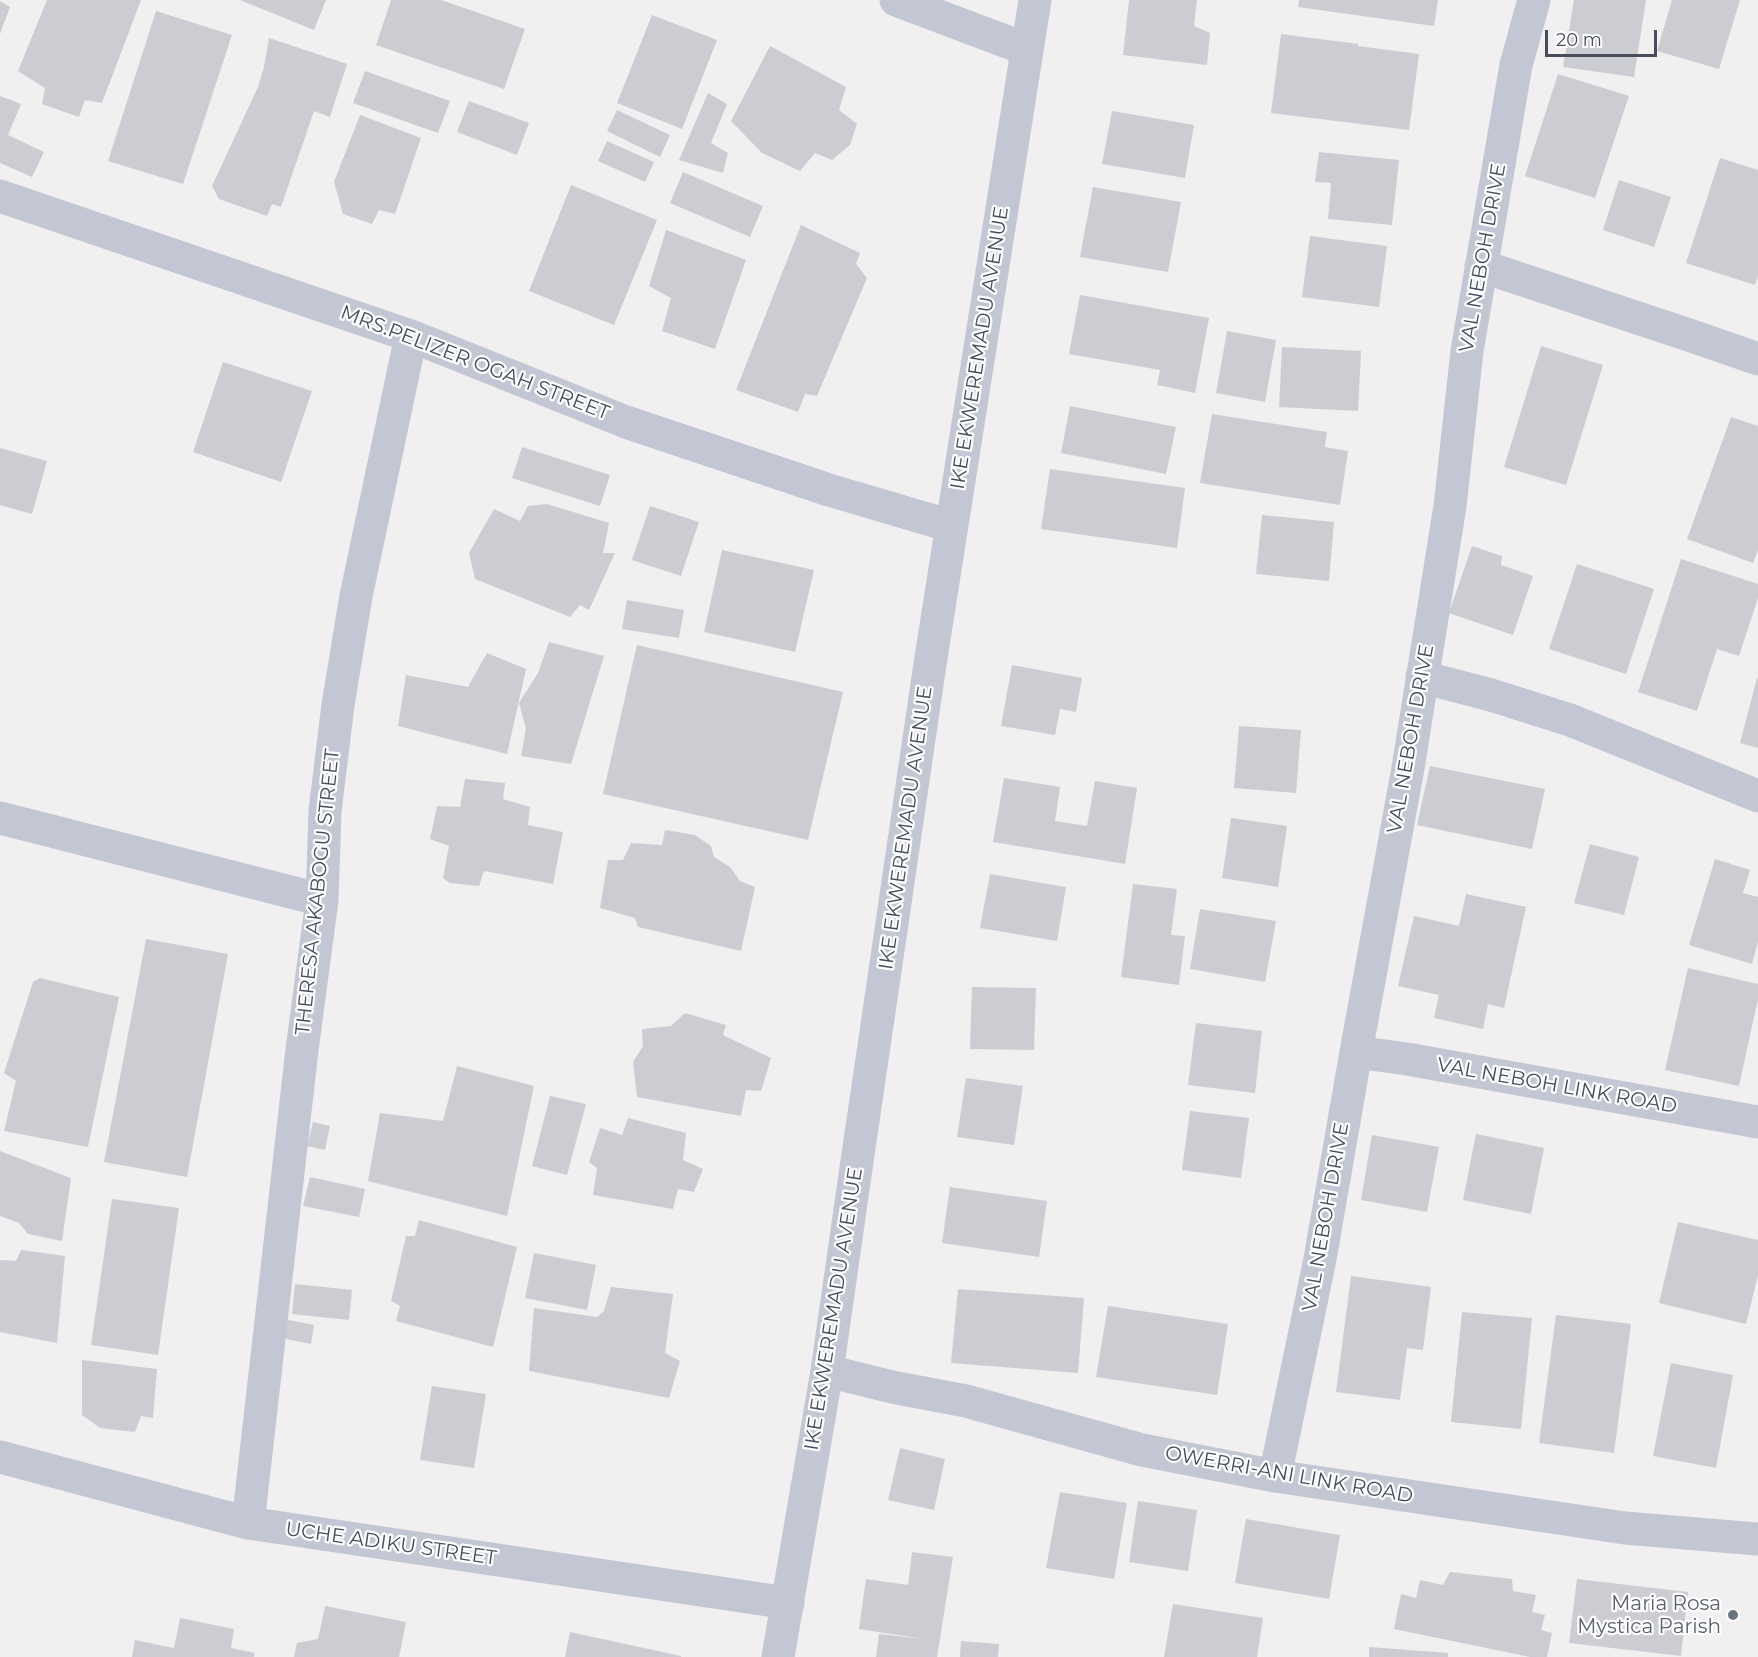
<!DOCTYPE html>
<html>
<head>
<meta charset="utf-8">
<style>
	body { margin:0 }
	#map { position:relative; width:1758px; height:1657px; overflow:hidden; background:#f1efef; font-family:Montserrat,sans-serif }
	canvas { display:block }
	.scale { position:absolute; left:1545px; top:30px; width:112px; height:27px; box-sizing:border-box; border:3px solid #474d5c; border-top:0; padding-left:8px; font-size:18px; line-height:21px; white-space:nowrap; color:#474d5c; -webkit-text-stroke:4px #fff; paint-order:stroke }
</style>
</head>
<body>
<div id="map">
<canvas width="1758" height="1657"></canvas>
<div class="scale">20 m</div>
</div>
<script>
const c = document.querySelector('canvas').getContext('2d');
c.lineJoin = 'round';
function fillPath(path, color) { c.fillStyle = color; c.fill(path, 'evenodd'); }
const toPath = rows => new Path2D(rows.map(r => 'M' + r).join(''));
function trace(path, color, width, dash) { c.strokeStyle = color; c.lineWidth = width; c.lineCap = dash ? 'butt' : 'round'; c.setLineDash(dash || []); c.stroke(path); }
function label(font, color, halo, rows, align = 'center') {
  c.font = font + ' Montserrat,sans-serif'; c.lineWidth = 4.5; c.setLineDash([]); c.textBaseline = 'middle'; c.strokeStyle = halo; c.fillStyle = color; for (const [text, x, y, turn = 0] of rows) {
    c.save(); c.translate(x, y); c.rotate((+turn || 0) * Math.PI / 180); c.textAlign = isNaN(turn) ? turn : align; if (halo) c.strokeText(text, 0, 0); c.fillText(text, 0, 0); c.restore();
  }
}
fillPath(toPath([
	[47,0,141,0,102,103,85,100,79,117,42,104,45,88,18,71],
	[240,0,326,0,314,30],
	[391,0,441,0,525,29,504,89,376,45],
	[1129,0,1197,0,1194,26,1210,33,1207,65,1123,55],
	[1299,0,1438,0,1434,26,1298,7],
	[1574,0,1646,0,1634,77,1563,67],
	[1672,0,1740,0,1719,69,1657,51],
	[0,1,10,7,0,34],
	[156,11,232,35,183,184,108,161],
	[652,15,717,40,682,129,617,103],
	[1281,34,1358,44,1358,46,1419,54,1409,130,1271,113],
	[269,38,347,64,330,117,314,111,281,207,272,204,267,216,219,199,212,186,258,87,264,67],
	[770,46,846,87,839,110,857,124,850,145,832,160,815,153,800,171,762,153,731,121],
	[365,71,450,101,438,133,353,103],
	[1558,74,1629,96,1595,198,1525,176],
	[708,93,727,104,711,143,728,153,723,173,679,160],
	[0,96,21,104,8,135,44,152,32,177,0,163],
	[469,101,529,123,517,155,457,132],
	[617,110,670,135,660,157,607,131],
	[1112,111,1194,125,1185,178,1102,164],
	[360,115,421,138,395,214,379,210,372,224,343,214,334,182],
	[607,141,654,162,645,182,598,161],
	[1319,152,1399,160,1392,225,1328,219,1331,183,1315,182],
	[1720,158,1758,170,1758,276,1755,285,1686,263],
	[683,172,763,206,750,237,670,203],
	[1619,180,1671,197,1654,247,1603,230],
	[571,185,657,220,614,325,529,291],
	[1093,187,1181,202,1168,272,1080,257],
	[801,225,860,253,856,264,867,278,817,396,805,394,798,412,736,390],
	[666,230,746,260,715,349,662,331,671,298,649,286],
	[1310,236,1387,246,1379,307,1302,297],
	[1080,295,1209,318,1195,393,1157,385,1160,370,1069,354],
	[1227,331,1276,340,1265,402,1216,393],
	[1541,346,1603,365,1566,485,1504,467],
	[1282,347,1361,351,1358,411,1279,407],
	[223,362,312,391,281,482,193,452],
	[1070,406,1176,427,1166,474,1061,453],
	[1212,414,1327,432,1325,447,1348,451,1340,505,1200,483],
	[1731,417,1758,426,1758,550,1753,563,1687,539],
	[522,447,610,475,600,506,512,478],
	[0,448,47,461,32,514,0,505],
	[1050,469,1185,488,1177,548,1041,529],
	[547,504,609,523,603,553,615,553,589,610,580,605,570,617,475,579,469,553,494,509,520,521,528,506],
	[650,506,699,522,681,576,632,560],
	[1262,515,1334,522,1329,581,1256,574],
	[1472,546,1502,556,1501,565,1533,576,1513,635,1449,613],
	[722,550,814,570,795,652,704,632],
	[1681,559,1758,584,1758,598,1739,656,1717,649,1697,711,1638,692],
	[1577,564,1654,589,1626,674,1549,649],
	[627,600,684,610,679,638,622,629],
	[549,642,604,656,571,764,521,756,526,729,519,703,538,673],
	[637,645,843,692,808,840,603,794],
	[487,653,526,669,507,754,398,726,406,675,468,687],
	[1012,665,1082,678,1076,712,1060,709,1055,735,1001,726],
	[1757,678,1758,678,1758,748,1740,743],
	[1239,726,1301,730,1296,793,1234,788],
	[1430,766,1545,789,1532,849,1417,825],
	[1004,778,1060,787,1055,821,1087,826,1095,781,1137,788,1125,864,993,842],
	[465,779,505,783,503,799,530,807,528,825,563,832,553,884,484,871,479,886,450,883,443,878,449,846,430,839,437,806,460,807],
	[1231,818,1287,826,1278,887,1222,878],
	[665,830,695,835,711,846,714,857,730,867,740,881,755,887,741,951,638,927,635,918,600,908,608,860,623,860,631,843,662,845],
	[1590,844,1639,857,1624,915,1574,903],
	[1715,859,1750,870,1743,893,1758,897,1758,942,1752,964,1689,945],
	[990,874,1066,887,1057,941,980,928],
	[1133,884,1177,889,1171,935,1185,936,1179,985,1121,977],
	[1466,894,1526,907,1504,1008,1488,1004,1483,1029,1434,1018,1439,995,1398,986,1414,916,1459,926],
	[1200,909,1276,921,1265,982,1190,969],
	[146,939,228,954,187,1177,104,1162],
	[1688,968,1758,984,1758,999,1739,1086,1665,1070],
	[40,978,119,997,88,1147,4,1131,16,1081,4,1073,33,982],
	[972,987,1036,988,1034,1050,970,1049],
	[685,1013,726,1025,723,1035,771,1058,761,1091,746,1090,741,1116,637,1097,633,1062,643,1046,642,1029,671,1026],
	[1196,1023,1262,1031,1255,1093,1188,1085],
	[457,1066,534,1086,507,1216,368,1181,380,1113,443,1121],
	[966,1078,1023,1086,1014,1145,957,1137],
	[550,1096,586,1104,567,1175,532,1166],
	[1190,1111,1249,1118,1241,1178,1182,1170],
	[628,1118,686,1133,683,1160,703,1169,694,1192,678,1189,673,1209,593,1195,597,1168,589,1162,600,1128,622,1135],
	[313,1122,330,1126,325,1150,307,1146],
	[1476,1134,1544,1148,1531,1214,1463,1200],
	[1372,1135,1439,1147,1427,1212,1361,1200],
	[0,1151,71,1178,62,1241,28,1234,19,1223,0,1216],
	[310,1177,365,1189,359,1217,303,1206],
	[950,1187,1047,1201,1039,1257,942,1243],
	[112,1199,179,1208,158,1355,91,1345],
	[419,1220,517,1247,493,1347,396,1321,400,1306,391,1301,406,1236,415,1236],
	[1678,1222,1758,1240,1758,1275,1746,1324,1659,1303],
	[21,1250,65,1256,57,1343,0,1332,0,1260,16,1261],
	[534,1253,596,1265,587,1310,525,1298],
	[1351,1276,1431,1287,1423,1350,1407,1348,1400,1400,1336,1392],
	[295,1284,352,1290,349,1320,292,1314],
	[611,1287,673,1294,665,1353,680,1361,669,1398,529,1371,534,1308,597,1317,604,1311],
	[958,1289,1084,1298,1078,1373,951,1363],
	[1108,1306,1228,1324,1217,1395,1096,1377],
	[1462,1312,1532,1318,1521,1429,1451,1422],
	[1556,1315,1631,1324,1614,1453,1539,1443],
	[284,1319,314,1325,311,1344,281,1338],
	[82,1360,157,1369,153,1418,141,1416,135,1432,100,1428,82,1415],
	[1671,1363,1733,1375,1716,1468,1653,1456],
	[432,1386,486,1394,474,1468,420,1460],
	[900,1448,945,1459,934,1510,888,1500],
	[1060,1492,1127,1503,1114,1579,1046,1568],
	[1138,1501,1197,1510,1188,1571,1129,1562],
	[1246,1519,1340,1535,1329,1599,1235,1583],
	[912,1552,953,1557,937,1657,876,1657,879,1634,924,1639,859,1629,866,1579,908,1585],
	[1450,1572,1512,1579,1513,1591,1536,1595,1532,1612,1545,1615,1541,1630,1552,1633,1547,1657,1530,1657,1394,1629,1401,1594,1416,1598,1420,1580,1443,1585],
	[1577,1579,1688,1592,1681,1656,1569,1643],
	[1173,1604,1263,1618,1257,1657,1164,1657],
	[325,1606,406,1622,399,1657,294,1657,297,1643,318,1639],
	[180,1618,234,1629,231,1648,255,1653,254,1657,132,1657,135,1640,174,1648],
	[570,1632,681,1656,681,1657,565,1657],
	[961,1641,999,1644,998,1657,960,1657],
	[1369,1647,1448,1653,1448,1657,1369,1657]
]), '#cccdd3');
trace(toPath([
	[896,0,1026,49],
	[0,196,411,336,626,422,829,490,951,526],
	[1481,266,1689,335,1758,359],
	[1422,677,1491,695,1570,720,1758,796],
	[0,818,322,900],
	[1356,1052,1407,1059,1758,1122],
	[827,1371,892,1387,966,1401,1142,1450,1275,1476,1625,1528,1758,1539],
	[0,1457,248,1523,788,1603],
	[1275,1476,1320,1259,1356,1052,1408,768,1450,506,1467,351,1516,65,1534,0],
	[248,1523,302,1050,322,900,325,811,338,705,356,596,411,336],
	[778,1657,827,1371,854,1182,930,664,1035,0]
]), '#c3c7d4', 33);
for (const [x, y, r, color] of [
	[1733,1615,6,"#6b7280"]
]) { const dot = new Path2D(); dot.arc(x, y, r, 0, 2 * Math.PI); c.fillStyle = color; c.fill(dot); trace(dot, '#fff', 2); }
label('20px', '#474d5c', '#fff', [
	["VAL NEBOH DRIVE",1483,258,-80],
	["IKE EKWEREMADU AVENUE",980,348,-81],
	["MRS.PELIZER OGAH STREET",475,363,21],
	["VAL NEBOH DRIVE",1411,739,-80],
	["IKE EKWEREMADU AVENUE",906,828,-82],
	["THERESA AKABOGU STREET",318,892,-84],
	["VAL NEBOH LINK ROAD",1557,1086,10],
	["VAL NEBOH DRIVE",1326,1217,-80],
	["IKE EKWEREMADU AVENUE",834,1309,-81],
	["OWERRI-ANI LINK ROAD",1289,1475,10],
	["UCHE ADIKU STREET",391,1544,8]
]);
label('20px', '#5b616d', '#fff', [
	["Maria Rosa",1721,1604],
	["Mystica Parish",1721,1627]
], 'right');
</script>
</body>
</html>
